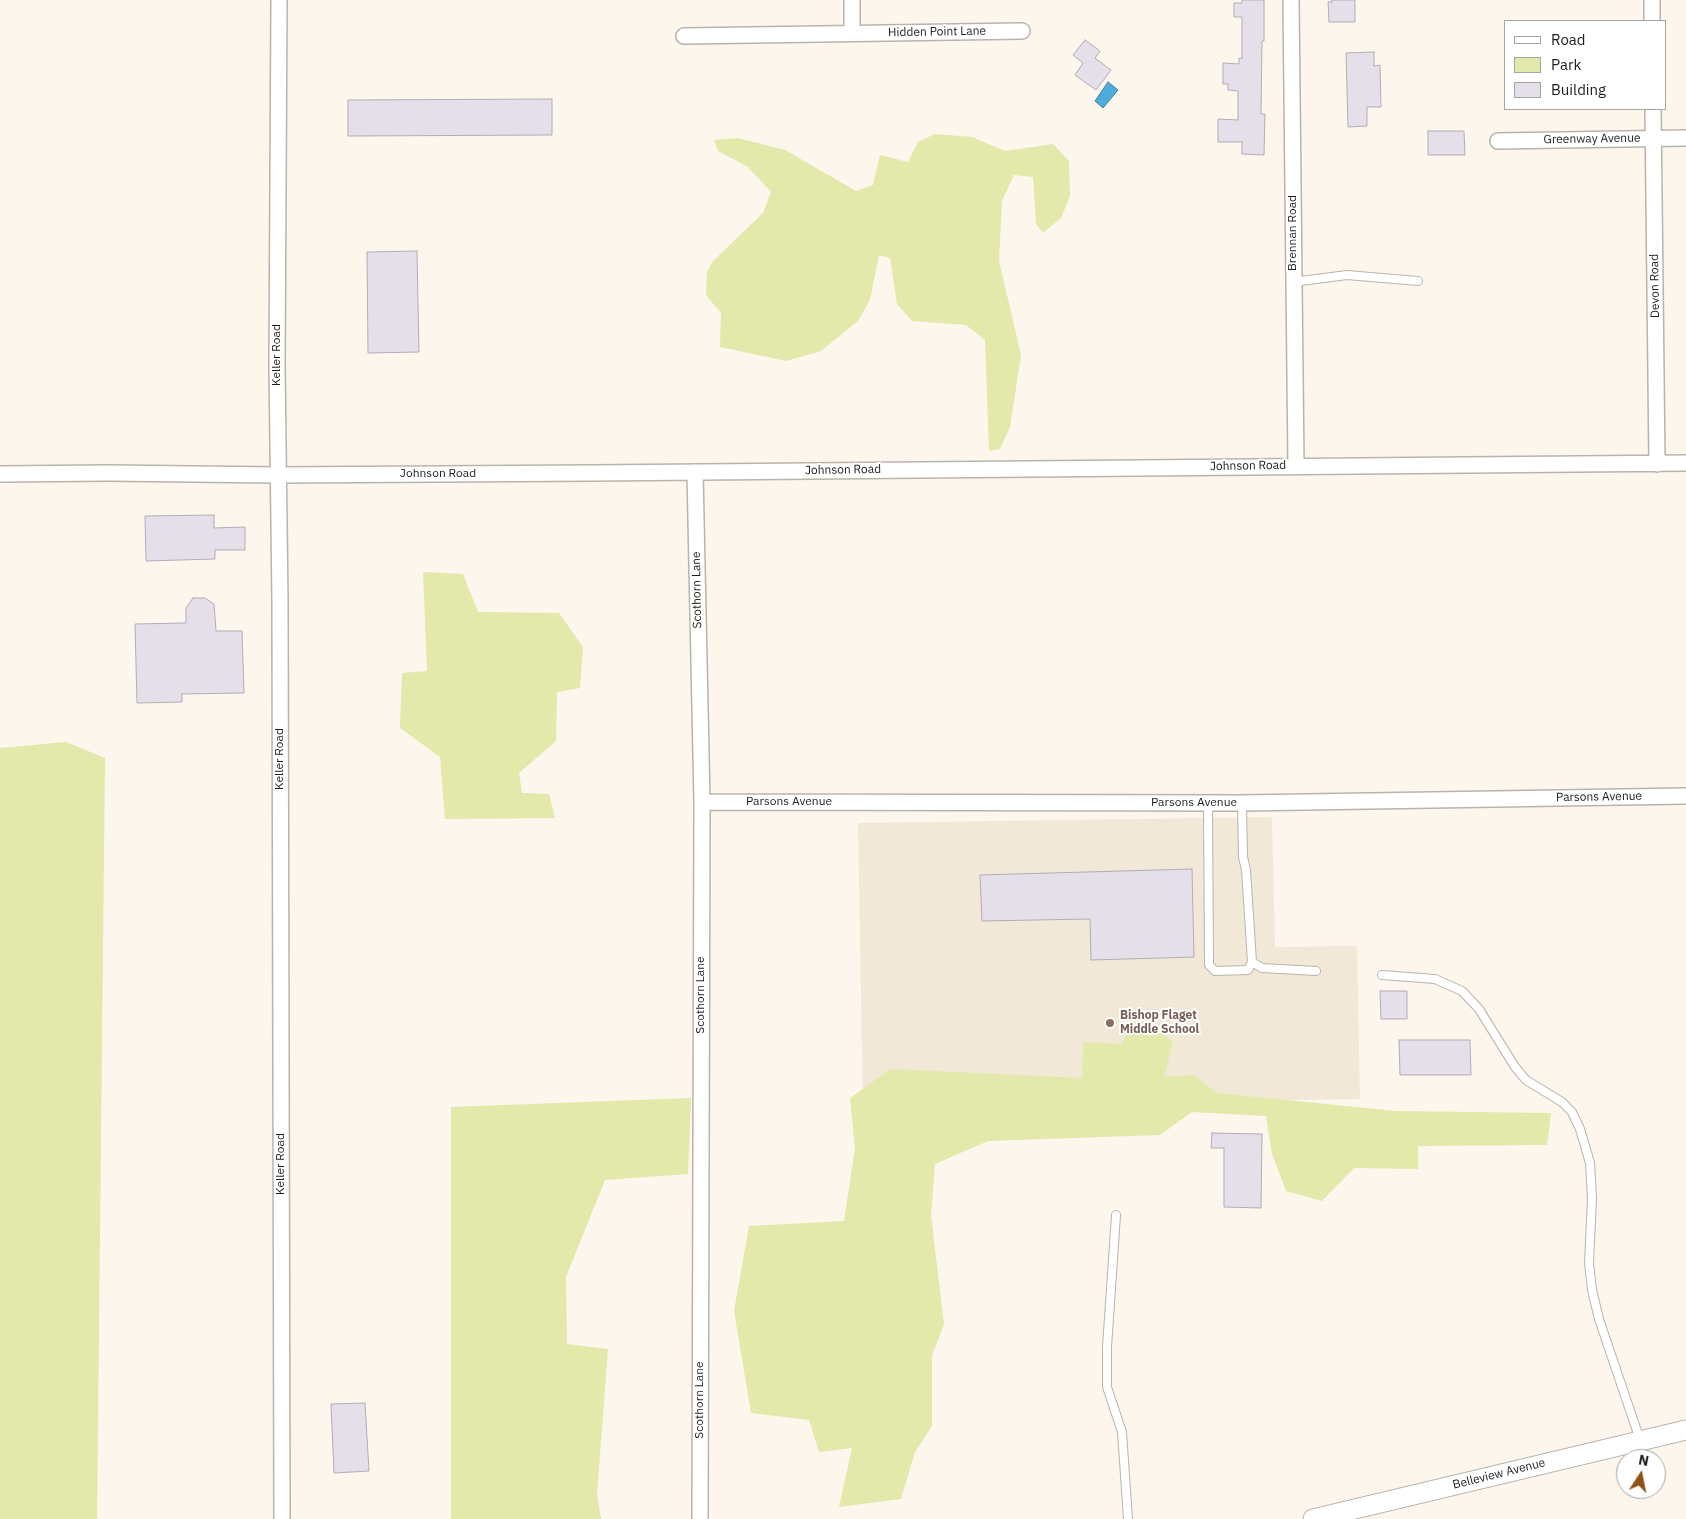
<!DOCTYPE html>
<html>
<head>
<meta charset="utf-8">
<style>
	body { margin:0 }
	#map { position:relative; width:1686px; height:1519px; overflow:hidden; background:#fcf6ec; font-family:"IBM Plex Sans",sans-serif }
	canvas { display:block }
	.legend { position:absolute; left:1504px; top:20px; width:162px; height:90px; box-sizing:border-box; background:#fff; border:1px solid #a5a5a3; margin:0; padding:6px 9px; list-style:none; font-size:15px; color:#1f1d1a }
	.legend li { display:flex; align-items:center; gap:10px; height:25px }
	.legend b { width:25px; border:1px solid #a5a5a3 }
	.north { position:absolute; left:1616px; top:1449px; width:50px; height:50px; box-sizing:border-box; background:#fff; border:1px solid #a5a5a3; border-radius:50%; rotate:11deg; font-size:14px; font-weight:700; line-height:20px; text-align:center; color:#1f1d1a }
	.north::after { content:''; display:block; margin:auto; width:18px; height:22px; background:#8f5215; clip-path:polygon(50% 0,100% 100%,50% 72%,0 100%) }
</style>
</head>
<body>
<div id="map">
<canvas width="1686" height="1519"></canvas>
<ul class="legend">
<li><b style="height:6px;background:#fff"></b>Road</li>
<li><b style="height:14px;background:#e2e9aa"></b>Park</li>
<li><b style="height:14px;background:#e4dfe9"></b>Building</li>
</ul>
<div class="north">N</div>
</div>
<script>
const c = document.querySelector('canvas').getContext('2d');
c.lineJoin = 'round';
function fillPath(path, color) { c.fillStyle = color; c.fill(path, 'evenodd'); }
const toPath = rows => new Path2D(rows.map(r => 'M' + r).join(''));
function trace(path, color, width, dash) { c.strokeStyle = color; c.lineWidth = width; c.lineCap = dash ? 'butt' : 'round'; c.setLineDash(dash || []); c.stroke(path); }
function label(font, color, halo, rows, align = 'center') {
  c.font = font + ' "IBM Plex Sans",sans-serif'; c.lineWidth = 4; c.setLineDash([]); c.textBaseline = 'middle'; c.strokeStyle = halo; c.fillStyle = color; for (const [text, x, y, turn = 0] of rows) {
    c.save(); c.translate(x, y); c.rotate((+turn || 0) * Math.PI / 180); c.textAlign = isNaN(turn) ? turn : align; if (halo) c.strokeText(text, 0, 0); c.fillText(text, 0, 0); c.restore();
  }
}
fillPath(toPath([
	[1272,817,1275,947,1357,946,1360,1099,863,1107,858,823]
]), '#f2e8d8');
fillPath(toPath([
	[935,134,972,137,1005,151,1053,144,1069,161,1070,196,1061,218,1043,233,1036,224,1033,177,1014,175,1002,201,999,261,1021,355,1010,427,1000,449,989,451,985,340,966,325,912,321,897,304,890,258,879,255,870,300,858,321,821,351,786,361,720,347,721,313,706,295,707,272,712,262,763,213,771,192,748,167,718,151,714,140,738,138,785,150,856,191,873,185,880,155,908,162,918,142],
	[423,572,463,574,478,612,559,613,583,647,580,688,557,692,556,741,519,773,522,793,549,794,555,818,445,819,440,757,400,728,402,673,427,671],
	[66,742,105,758,97,1519,0,1519,0,748],
	[1138,1016,1173,1042,1164,1077,1194,1075,1216,1093,1396,1111,1551,1113,1547,1145,1418,1146,1418,1169,1354,1168,1322,1201,1286,1191,1272,1154,1266,1116,1192,1112,1160,1135,988,1141,935,1164,931,1215,944,1324,932,1356,932,1426,915,1452,901,1499,839,1507,852,1448,819,1452,809,1420,751,1413,734,1311,749,1226,844,1221,855,1148,850,1098,891,1069,1082,1078,1083,1042,1121,1044],
	[691,1098,688,1174,605,1180,566,1277,567,1344,608,1349,597,1494,601,1519,451,1519,451,1107]
]), '#e2e9aa');
const water = toPath([
	[1108,82,1118,90,1103,108,1095,101,1108,82]
]);
fillPath(water, '#4dacdb');
trace(water, '#3f81a1', 1);
const building = toPath([
	[1242,0,1264,0,1264,41,1262,41,1261,114,1265,114,1264,155,1242,154,1242,142,1218,142,1218,119,1238,120,1238,91,1228,90,1228,84,1223,84,1223,63,1239,64,1239,58,1242,58,1242,17,1234,17,1234,3,1242,3,1242,0],
	[1332,0,1355,0,1355,22,1329,22,1328,2,1332,2,1332,0],
	[1085,40,1100,51,1095,58,1111,70,1096,90,1075,75,1083,63,1073,55,1085,40],
	[1374,52,1374,66,1380,65,1381,107,1367,107,1367,126,1348,127,1346,53,1374,52],
	[552,99,552,135,348,136,348,100,552,99],
	[1428,131,1464,131,1465,155,1428,155,1428,131],
	[417,251,419,352,368,353,367,252,417,251],
	[214,515,214,528,245,527,245,550,215,550,215,559,146,561,145,516,214,515],
	[193,598,205,598,214,604,216,631,242,631,244,693,182,694,182,702,137,703,135,624,186,623,186,608,193,598],
	[1192,869,1194,957,1091,960,1090,919,982,921,980,875,1192,869],
	[1380,991,1407,991,1407,1019,1381,1019,1380,991],
	[1399,1040,1470,1040,1471,1075,1400,1075,1399,1040],
	[1212,1133,1262,1134,1261,1208,1224,1207,1224,1148,1211,1148,1212,1133],
	[365,1403,369,1471,334,1473,331,1404,365,1403]
]);
fillPath(building, '#e4dfe9');
trace(building, '#b1adb6', 1);
const service = toPath([
	[1293,282,1347,275,1418,281],
	[1208,803,1209,965,1215,971,1248,970,1252,962,1246,870,1243,857,1242,803],
	[1252,962,1262,968,1316,971],
	[1382,975,1435,979,1462,991,1479,1009,1515,1067,1526,1080,1562,1102,1572,1112,1580,1129,1590,1163,1592,1198,1589,1263,1592,1290,1599,1319,1640,1440],
	[1116,1215,1107,1347,1107,1387,1122,1432,1128,1519]
]);
const minor = toPath([
	[279,0,277,366,280,602,282,1519],
	[1291,0,1296,466],
	[1652,0,1652,21],
	[852,33,852,0],
	[684,36,1022,31],
	[1653,109,1657,464],
	[1498,141,1686,138],
	[695,472,702,802,700,1519],
	[0,474,108,473,278,475,593,473,1686,463],
	[702,802,1242,803,1686,796]
]);
const tertiary = toPath([
	[1313,1519,1686,1430]
]);
trace(service, '#b9b4ab', 10);
trace(minor, '#b9b4ab', 18);
trace(tertiary, '#b9b4ab', 21);
trace(service, '#fff', 8);
trace(minor, '#fff', 15);
trace(tertiary, '#fff', 19);
for (const [x, y, r, color] of [
	[1110,1023,5,"#8d6e63"]
]) { const dot = new Path2D(); dot.arc(x, y, r, 0, 2 * Math.PI); c.fillStyle = color; c.fill(dot); trace(dot, '#fff', 2); }
label('12px', '#1f1d1a', '#fff', [
	["Hidden Point Lane",937,32,-1],
	["Greenway Avenue",1592,139,-1],
	["Brennan Road",1293,233,-90],
	["Devon Road",1655,286,-91],
	["Keller Road",277,355,-90],
	["Johnson Road",1248,466,-1],
	["Johnson Road",843,470,-1],
	["Johnson Road",438,474],
	["Scothorn Lane",697,590,-91],
	["Keller Road",280,759,-90],
	["Parsons Avenue",1599,797,-1],
	["Parsons Avenue",789,802],
	["Parsons Avenue",1194,803],
	["Scothorn Lane",701,995,-90],
	["Keller Road",281,1164,-90],
	["Scothorn Lane",700,1400,-90],
	["Belleview Avenue",1499,1474,-14]
]);
label('bold 12px', '#785e54', '#fff', [
	["Bishop Flaget",1120,1016],
	["Middle School",1120,1030]
], 'left');
</script>
</body>
</html>
